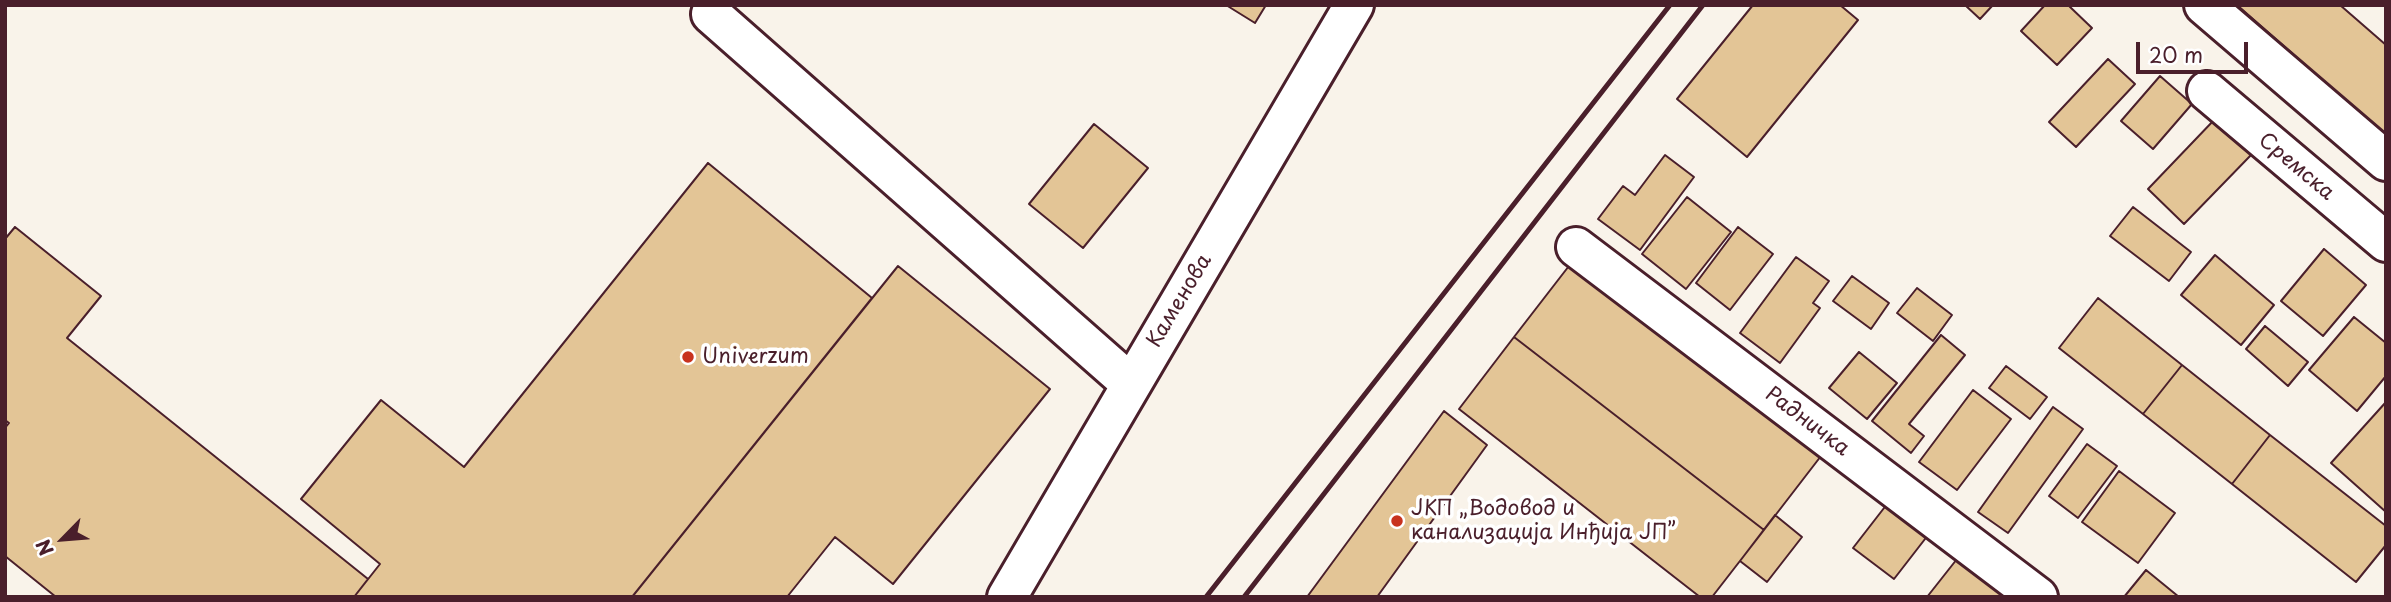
<!DOCTYPE html>
<html>
<head>
<meta charset="utf-8">
<style>
	body { margin:0 }
	#map { position:relative; width:2391px; height:602px; overflow:hidden; background:#f9f3ea; font-family:"Playpen Sans",sans-serif }
	canvas { display:block }
	.frame { position:absolute; inset:0; border:7px solid #4a1f2b; pointer-events:none }
	.north { position:absolute; left:28px; top:504px; width:70px; height:70px; -webkit-text-stroke:5px #fff; paint-order:stroke; rotate:245deg; font-size:19px; font-weight:700; line-height:28px; text-align:center; color:#4a1f2b }
	.north::after { content:''; display:block; margin:auto; width:24px; height:32px; background:#4a1f2b; clip-path:polygon(50% 0,100% 100%,50% 72%,0 100%) }
	.scale { position:absolute; left:2136px; top:42px; width:112px; height:32px; box-sizing:border-box; border:4px solid #4a1f2b; border-top:0; padding-left:9px; font-size:21px; line-height:24px; white-space:nowrap; color:#4a1f2b; -webkit-text-stroke:5px #fff; paint-order:stroke }
</style>
</head>
<body>
<div id="map">
<canvas width="2391" height="602"></canvas>
<div class="frame"></div>
<div class="north">N</div>
<div class="scale">20 m</div>
</div>
<script>
const c = document.querySelector('canvas').getContext('2d');
c.lineJoin = 'round';
function fillPath(path, color) { c.fillStyle = color; c.fill(path, 'evenodd'); }
const toPath = rows => new Path2D(rows.map(r => 'M' + r).join(''));
function trace(path, color, width, dash) { c.strokeStyle = color; c.lineWidth = width; c.lineCap = dash ? 'butt' : 'round'; c.setLineDash(dash || []); c.stroke(path); }
function label(font, color, halo, rows, align = 'center') {
  c.font = font + ' "Playpen Sans",sans-serif'; c.lineWidth = 7; c.setLineDash([]); c.textBaseline = 'middle'; c.strokeStyle = halo; c.fillStyle = color; for (const [text, x, y, turn = 0] of rows) {
    c.save(); c.translate(x, y); c.rotate((+turn || 0) * Math.PI / 180); c.textAlign = isNaN(turn) ? turn : align; if (halo) c.strokeText(text, 0, 0); c.fillText(text, 0, 0); c.restore();
  }
}
const building = toPath([
	[1226,5,1266,5,1255,23,1226,5],
	[1753,5,1840,5,1858,20,1747,157,1677,99,1753,5],
	[1965,5,1993,5,1980,19,1965,5],
	[2045,5,2068,5,2092,28,2057,65,2021,31,2045,5],
	[2237,5,2340,5,2386,45,2386,136,2237,5],
	[2108,59,2135,84,2076,147,2049,122,2108,59],
	[2160,76,2192,104,2153,149,2121,121,2160,76],
	[2215,119,2252,154,2184,224,2148,189,2215,119],
	[1094,124,1148,168,1083,248,1029,204,1094,124],
	[1665,155,1694,177,1640,250,1598,219,1623,186,1635,195,1665,155],
	[708,163,872,298,632,597,354,597,380,564,301,499,381,400,464,467,708,163],
	[1687,197,1731,232,1686,289,1642,254,1687,197],
	[2133,207,2191,252,2169,281,2110,236,2133,207],
	[15,227,101,296,67,338,368,579,354,597,56,597,5,556,5,428,9,423,5,420,5,239,15,227],
	[1738,227,1773,254,1730,310,1696,283,1738,227],
	[2324,249,2366,285,2323,336,2281,301,2324,249],
	[2215,255,2274,305,2241,345,2181,295,2215,255],
	[1796,257,1829,281,1813,303,1820,308,1780,363,1740,333,1796,257],
	[1572,262,1821,456,1764,530,1514,337,1572,262],
	[898,266,1050,389,893,584,835,537,787,597,632,597,898,266],
	[1852,276,1889,303,1871,329,1833,301,1852,276],
	[1917,288,1952,315,1933,341,1897,313,1917,288],
	[2098,298,2182,365,2143,414,2059,348,2098,298],
	[2354,317,2386,343,2386,376,2357,411,2309,370,2354,317],
	[2265,326,2308,362,2288,386,2246,349,2265,326],
	[1941,335,1965,355,1909,424,1924,436,1911,453,1872,421,1941,335],
	[1514,337,1764,530,1712,597,1700,597,1459,409,1514,337],
	[1859,352,1897,383,1867,419,1829,388,1859,352],
	[2182,365,2270,435,2232,484,2143,414,2182,365],
	[2006,366,2047,397,2030,419,1989,388,2006,366],
	[1973,390,2011,419,1957,490,1919,462,1973,390],
	[2386,402,2386,512,2331,463,2386,402],
	[2053,407,2083,429,2008,533,1978,512,2053,407],
	[1444,411,1487,445,1377,597,1307,597,1444,411],
	[2270,435,2386,526,2386,545,2356,582,2232,484,2270,435],
	[2087,444,2117,466,2078,518,2049,496,2087,444],
	[2119,471,2175,513,2138,563,2082,522,2119,471],
	[1891,499,1932,530,1894,579,1853,548,1891,499],
	[1775,515,1802,537,1767,582,1740,561,1775,515],
	[1957,559,2002,594,2001,597,1927,597,1957,559],
	[2146,570,2179,597,2124,597,2146,570]
]);
fillPath(building, '#e3c596');
trace(building, '#4a1f2b', 2);
const minor = toPath([
	[711,14,1131,384],
	[2207,91,2386,242],
	[1576,247,2038,597],
	[1007,597,1354,5]
]);
const major = toPath([
	[2204,5,2386,161]
]);
trace(minor, '#4a1f2b', 44);
trace(major, '#4a1f2b', 44);
trace(minor, '#fff', 38);
trace(major, '#fff', 38);
trace(toPath([
	[1206,597,1670,5],
	[1244,597,1703,5]
]), '#4a1f2b', 5);
for (const [x, y, r, color] of [
	[688,357,7,"#c8321e"],
	[1397,521,7,"#c8321e"]
]) { const dot = new Path2D(); dot.arc(x, y, r, 0, 2 * Math.PI); c.fillStyle = color; c.fill(dot); trace(dot, '#fff', 2.5); }
label('21px', '#4a1f2b', '#fff', [
	["Сремска",2296,167,40],
	["Каменова",1180,301,-59],
	["Радничка",1807,422,37]
]);
label('21px', '#4a1f2b', '#fff', [
	["Univerzum",702,357],
	["ЈКП „Водовод и",1411,509],
	["канализација Инђија ЈП”",1411,533]
], 'left');
</script>
</body>
</html>
